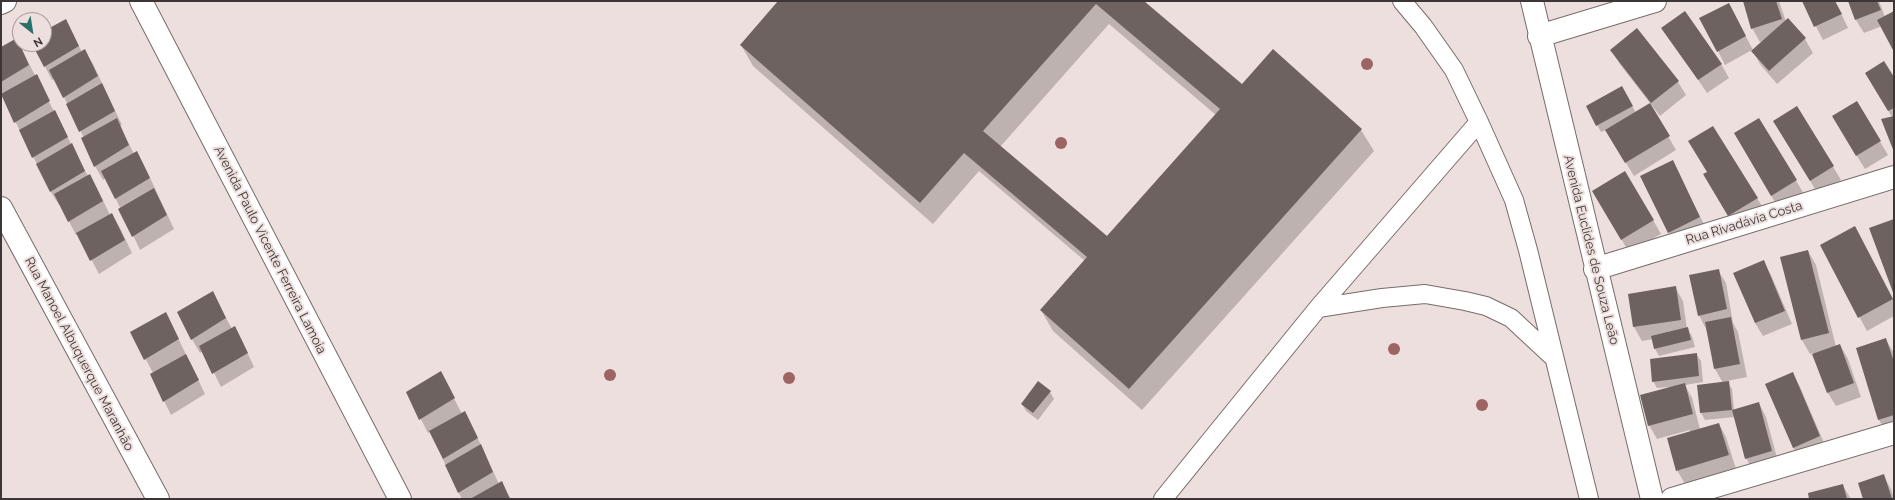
<!DOCTYPE html>
<html>
<head>
<meta charset="utf-8">
<style>
	body { margin:0 }
	#map { position:relative; width:1895px; height:500px; overflow:hidden; background:#eddfdd; font-family:Raleway,sans-serif }
	canvas { display:block }
	.frame { position:absolute; inset:0; border:2px solid #3c3736; pointer-events:none }
	.north { position:absolute; left:12px; top:12px; width:40px; height:40px; box-sizing:border-box; background:#eddfdd; border:1px solid #a69c9a; border-radius:50%; rotate:150deg; font-size:11px; font-weight:700; line-height:16px; text-align:center; color:#3c3736 }
	.north::after { content:''; display:block; margin:auto; width:14px; height:18px; background:#28716b; clip-path:polygon(50% 0,100% 100%,50% 72%,0 100%) }
</style>
</head>
<body>
<div id="map">
<canvas width="1895" height="500"></canvas>
<div class="frame"></div>
<div class="north">N</div>
</div>
<script>
const c = document.querySelector('canvas').getContext('2d');
c.lineJoin = 'round';
function fillPath(path, color) { c.fillStyle = color; c.fill(path, 'evenodd'); }
const toPath = rows => new Path2D(rows.map(r => 'M' + r).join(''));
function trace(path, color, width, dash) { c.strokeStyle = color; c.lineWidth = width; c.lineCap = dash ? 'butt' : 'round'; c.setLineDash(dash || []); c.stroke(path); }
function label(font, color, halo, rows, align = 'center') {
  c.font = font + ' Raleway,sans-serif'; c.lineWidth = 4; c.setLineDash([]); c.textBaseline = 'middle'; c.strokeStyle = halo; c.fillStyle = color; for (const [text, x, y, turn = 0] of rows) {
    c.save(); c.translate(x, y); c.rotate((+turn || 0) * Math.PI / 180); c.textAlign = isNaN(turn) ? turn : align; if (halo) c.strokeText(text, 0, 0); c.fillText(text, 0, 0); c.restore();
  }
}
fillPath(toPath([
	[780,1,1142,1,1242,86,1273,51,1361,130,1374,151,1142,410,1053,331,1041,310,1085,261,979,171,933,224,753,66,741,45],
	[1109,24,1216,115,1106,237,1000,147],
	[1744,1,1779,1,1786,22,1805,39,1813,53,1777,84,1760,64,1752,50,1725,65,1718,51,1736,18,1753,50,1764,41,1760,42,1752,28],
	[1803,1,1835,1,1848,28,1823,40],
	[1849,1,1879,1,1885,17,1894,12,1894,50,1882,26,1864,33,1856,20],
	[65,20,82,52,85,51,93,64,122,125,120,126,134,154,137,152,144,165,174,229,140,250,106,178,103,180,95,166,84,138,55,79,52,80,33,44,44,44,44,32],
	[1663,28,1721,64,1729,78,1707,93],
	[1637,30,1678,82,1686,95,1660,116,1619,63,1611,50],
	[16,39,88,176,89,175,97,188,110,215,112,214,120,228,132,253,99,274,78,234,76,235,60,204,59,205,51,192,4,99,1,96,1,48],
	[1866,74,1894,79,1894,150,1892,117],
	[1622,87,1636,113,1650,105,1676,150,1634,176,1606,130,1601,132,1597,125],
	[1856,102,1888,155,1865,169,1841,130],
	[1797,107,1841,180,1818,194,1782,134],
	[1759,119,1804,194,1779,209,1735,134],
	[1672,161,1707,230,1677,246,1669,232],
	[1704,174,1757,198,1765,211,1736,229],
	[1601,205,1653,220,1661,234,1629,252],
	[1862,241,1894,301,1894,316,1867,331,1821,246],
	[1808,251,1816,265,1836,347,1840,345,1848,359,1861,397,1836,406,1828,393,1813,353,1810,354,1802,340,1782,258],
	[1763,261,1771,275,1792,324,1763,336,1755,323],
	[1718,270,1726,283,1733,323,1738,332,1747,377,1727,381,1732,389,1734,410,1759,403,1766,417,1779,465,1754,472,1746,458,1734,417,1705,420,1701,413,1723,383,1715,369,1706,329,1699,315],
	[1675,287,1683,301,1687,329,1692,336,1695,347,1659,356,1655,349,1653,339,1642,341,1634,327,1629,295],
	[213,293,232,329,235,327,242,341,254,367,221,387,203,351,200,353,192,339,179,312],
	[166,313,205,394,171,415,151,374,153,373,132,333],
	[1886,340,1894,353,1894,431,1887,433,1879,420,1857,349],
	[1696,354,1701,361,1703,382,1685,385,1692,398,1700,429,1719,424,1726,437,1736,469,1685,484,1677,470,1690,430,1657,439,1649,425,1670,388,1670,387,1657,388,1653,381],
	[441,373,462,414,465,412,472,426,499,484,501,483,511,499,462,499,459,493,430,432,428,433,407,392],
	[1792,373,1800,387,1827,450,1801,461,1793,447],
	[1050,392,1054,399,1038,420,1026,411,1022,404],
	[1883,475,1891,489,1894,499,1864,499],
	[1843,486,1851,499,1810,499]
]), '#0003');
fillPath(toPath([
	[778,1,1144,1,1242,84,1273,49,1362,129,1129,389,1040,310,1087,257,964,153,920,203,740,45],
	[1096,4,1220,109,1107,236,983,131],
	[1743,1,1776,1,1782,19,1751,29],
	[1802,1,1835,1,1842,14,1814,27],
	[1848,1,1877,1,1881,10,1855,20],
	[1729,3,1746,36,1717,52,1699,18],
	[1685,11,1722,64,1698,80,1661,28],
	[1894,11,1894,52,1877,20],
	[1788,18,1806,38,1769,71,1751,51],
	[66,19,79,46,44,67,32,44,44,44,44,31],
	[1637,28,1679,81,1651,103,1610,50],
	[17,38,29,65,1,82,1,47],
	[85,49,98,76,63,98,49,70],
	[1884,61,1894,77,1894,108,1888,111,1865,73],
	[37,74,50,101,14,123,1,94],
	[102,83,115,111,79,132,66,104],
	[1622,86,1633,106,1596,126,1586,106],
	[1857,101,1881,141,1856,156,1832,116],
	[1650,103,1670,136,1625,163,1605,130],
	[1797,106,1834,166,1810,181,1773,121],
	[55,110,68,137,32,158,19,130],
	[1894,116,1894,152,1881,119],
	[117,118,129,145,94,167,81,138],
	[1759,118,1797,180,1771,196,1734,133],
	[1713,126,1758,198,1728,216,1703,174,1707,172,1688,141],
	[72,143,85,171,50,192,36,164],
	[137,151,150,178,115,199,101,171],
	[1673,160,1700,217,1668,233,1640,176],
	[1625,171,1654,220,1621,240,1592,191],
	[90,174,103,201,68,222,54,194],
	[154,188,167,215,132,237,118,209],
	[112,213,125,240,90,261,76,233],
	[1894,219,1894,295,1869,228],
	[1855,226,1893,299,1858,318,1820,245],
	[1808,250,1829,333,1801,340,1780,257],
	[1764,260,1785,311,1755,323,1733,273],
	[1719,269,1727,309,1698,316,1689,275],
	[1676,286,1681,320,1633,327,1628,294],
	[213,291,226,318,191,340,177,312],
	[166,312,179,339,144,360,130,332],
	[1731,317,1740,364,1714,369,1705,322],
	[235,326,248,353,212,374,199,346],
	[1688,327,1691,340,1654,349,1651,336],
	[1886,338,1894,362,1894,415,1878,420,1856,348],
	[1840,344,1854,383,1827,393,1812,354],
	[1697,353,1699,376,1652,382,1650,359],
	[186,354,199,380,163,402,150,374],
	[441,371,455,398,419,420,406,392],
	[1793,372,1820,436,1793,448,1765,384],
	[1038,381,1051,391,1033,413,1021,404],
	[1729,381,1732,410,1700,413,1697,385],
	[1685,383,1693,414,1648,426,1640,395],
	[1759,402,1772,451,1745,459,1732,410],
	[465,411,478,438,443,459,429,431],
	[1719,423,1729,455,1676,471,1667,438],
	[481,444,493,472,458,493,445,465],
	[1884,474,1892,499,1863,499,1858,483],
	[502,481,510,499,470,499],
	[1843,484,1847,499,1809,499,1808,493]
]), '#6d6260');
const service = toPath([
	[1402,1,1423,26,1454,70,1479,122,1514,200,1528,250,1589,499],
	[1318,308,1382,298,1425,294,1465,301,1486,306,1511,318,1553,357],
	[1163,499,1318,308,1479,122]
]);
const minor = toPath([
	[141,1,400,499],
	[1532,1,1652,499],
	[1,3,5,1],
	[1539,36,1655,1],
	[1,208,158,499],
	[1595,269,1894,177],
	[1672,499,1894,433]
]);
trace(service, '#776c6a', 20);
trace(minor, '#776c6a', 24);
trace(service, '#fff', 18);
trace(minor, '#fff', 22);
c.fillStyle = '#9c6463';
for (const [x, y] of [
	[1367,64],
	[1061,143],
	[1394,349],
	[610,375],
	[789,378],
	[1482,405]
]) { c.beginPath(); c.arc(x, y, 6, 0, 2 * Math.PI); c.fill(); }
label('13px', '#3c3736', '#eddfdd', [
	["Rua Rivadávia Costa",1744,223,-17],
	["Avenida Paulo Vicente Ferreira Lamoia",270,250,63],
	["Avenida Euclides de Souza Leão",1591,250,76],
	["Rua Manoel Albuquerque Maranhão",79,354,62]
]);
</script>
</body>
</html>
